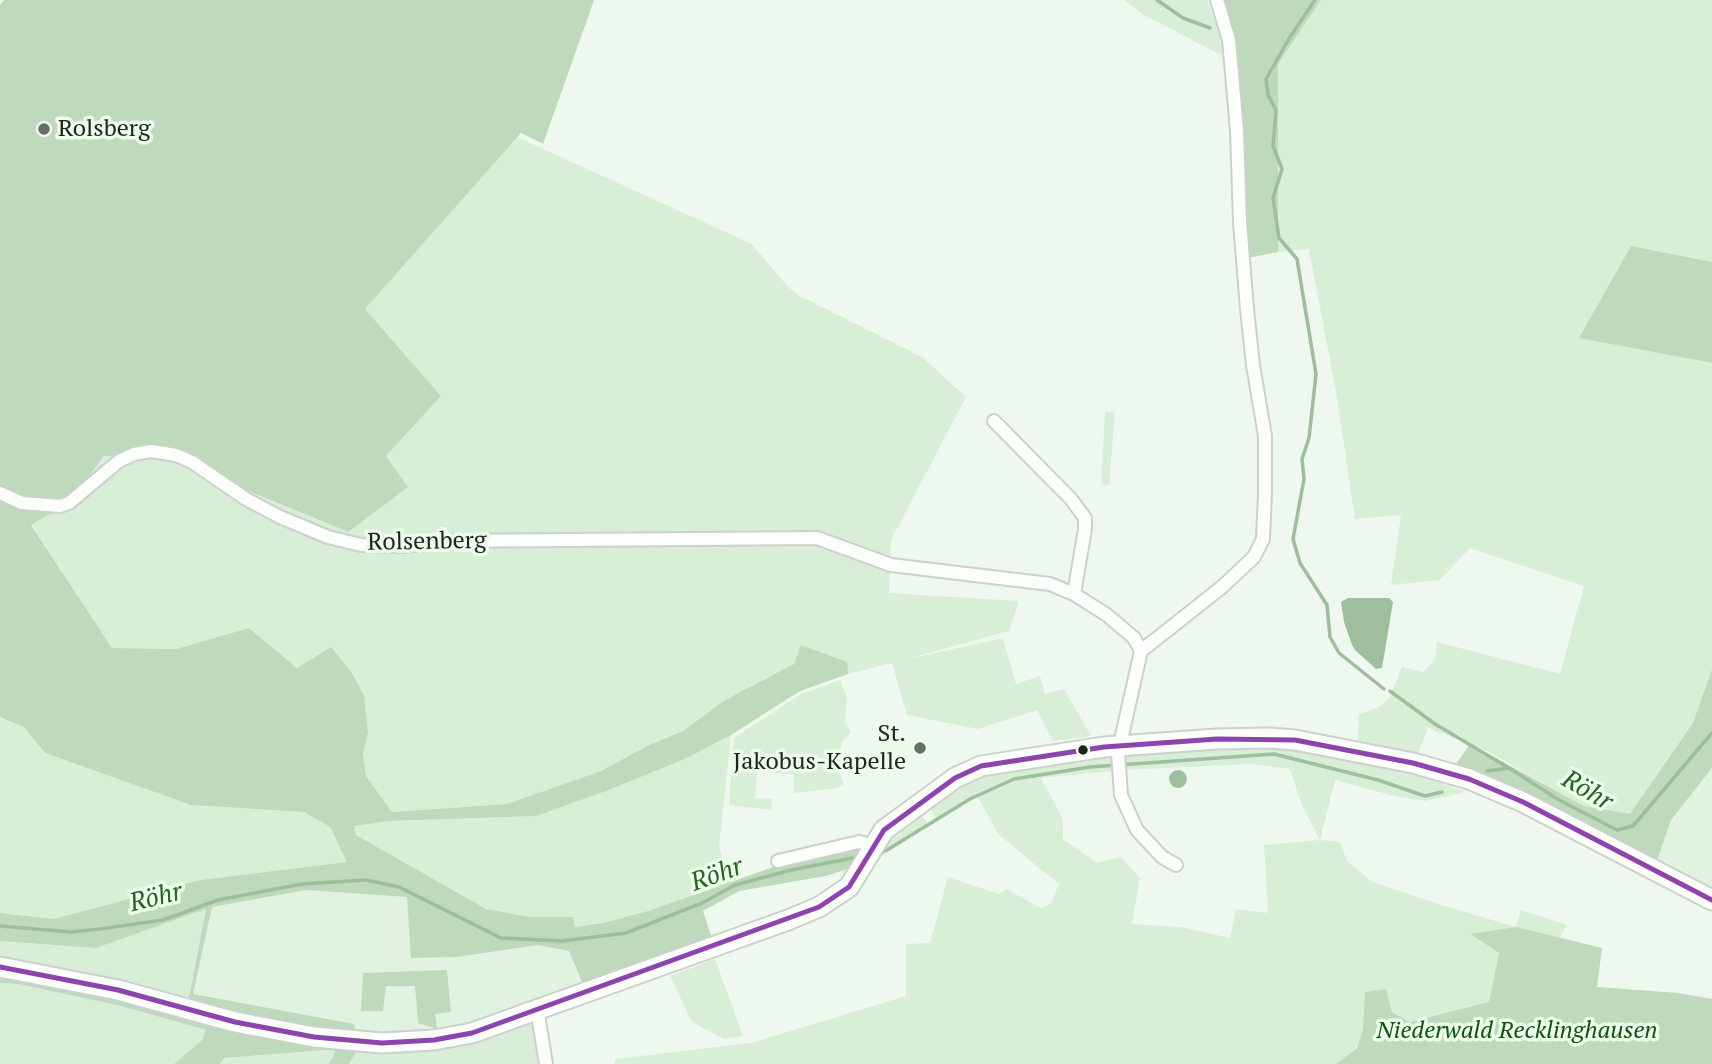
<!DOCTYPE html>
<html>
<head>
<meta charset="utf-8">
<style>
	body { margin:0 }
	canvas { display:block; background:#eef8ee }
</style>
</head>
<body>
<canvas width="1712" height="1064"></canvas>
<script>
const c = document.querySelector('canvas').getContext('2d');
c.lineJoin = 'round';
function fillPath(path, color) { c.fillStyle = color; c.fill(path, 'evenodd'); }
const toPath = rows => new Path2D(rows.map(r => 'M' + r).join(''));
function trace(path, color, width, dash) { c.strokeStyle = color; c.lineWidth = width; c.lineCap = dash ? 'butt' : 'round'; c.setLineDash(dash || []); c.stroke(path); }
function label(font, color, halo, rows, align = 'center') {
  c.font = font + ' "PT Serif",serif'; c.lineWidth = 7; c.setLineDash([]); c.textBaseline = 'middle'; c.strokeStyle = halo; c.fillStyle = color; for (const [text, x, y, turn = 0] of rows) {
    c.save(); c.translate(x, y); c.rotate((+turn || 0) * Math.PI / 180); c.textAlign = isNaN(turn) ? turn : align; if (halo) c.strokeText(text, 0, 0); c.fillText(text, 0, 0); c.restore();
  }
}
fillPath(toPath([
	[1712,768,1712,891,1656,863,1671,820],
	[306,890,407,897,412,958,457,957,538,945,569,950,585,989,533,1015,381,1049,193,994,212,907]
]), '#e2f2e1');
fillPath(toPath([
	[1124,0,1207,0,1219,32,1223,56,1142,14],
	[1321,0,1712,0,1712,262,1631,246,1580,338,1712,363,1712,669,1693,723,1630,815,1584,806,1485,750,1428,728,1417,756,1357,744,1359,714,1375,709,1389,699,1402,667,1424,672,1435,659,1437,642,1560,674,1584,586,1470,548,1440,580,1391,585,1401,515,1355,519,1336,392,1309,249,1278,252,1278,64],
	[517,137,752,244,788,287,800,296,922,357,966,397,891,540,889,593,1019,601,1009,631,903,660,1003,638,1016,684,1040,676,1045,694,1064,689,1091,736,1053,741,1037,710,978,729,907,715,892,663,848,674,846,662,794,664,725,700,683,731,649,745,601,771,507,804,392,812,366,776,363,753,368,733,331,648,297,668,249,628,175,649,112,648,31,524,69,503,104,456,161,455,347,532,407,487,386,456,441,396,365,309],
	[1105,412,1115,412,1109,485,1101,484],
	[840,680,847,698,845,722,851,732,842,741,838,759,839,773,844,784,838,788,794,793,793,774,757,772,755,798,772,799,771,810,729,805,734,738,801,694],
	[0,717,24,727,45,753,191,805,304,812,330,827,348,862,200,880,54,919,0,913],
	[731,735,719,848,732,882,648,911,603,923,575,927,573,917,531,917,486,909,356,835,353,826,389,821,536,816,606,791,685,759],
	[1273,745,1409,771,1465,792,1425,801,1394,796,1335,780,1320,840,1340,842,1347,861,1372,882,1441,905,1516,927,1521,910,1567,925,1559,939,1516,927,1471,935,1499,953,1491,992,1712,1035,1712,1064,1487,1003,1410,1022,1392,1012,1386,989,1365,992,1363,1029,1356,1048,1336,1064,615,1064,615,1059,751,1043,906,996,906,944,930,943,948,877,999,894,1006,889,1041,908,1051,904,1059,884,999,835,977,796,938,821,929,806,956,787,987,772,1034,764,1063,763,1112,757,1113,771,1041,778,1063,819,1063,839,1097,863,1121,857,1140,878,1132,924,1181,927,1230,938,1236,909,1268,913,1264,845,1320,840,1301,803,1290,769,1251,764,1124,770,1123,753],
	[920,813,929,826,876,860,895,831],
	[206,909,190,993,184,1002,0,958,0,941,96,948],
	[715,959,743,1036,724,1039,692,1022,670,976],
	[0,983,19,984,121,1006,206,1030,202,1040,174,1064,0,1064],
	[533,1015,542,1064,349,1064,359,1048],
	[338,1049,329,1064,220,1064,223,1058]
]), '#d9eed7');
fillPath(toPath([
	[4,0,594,0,543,144,521,133,365,309,441,396,386,456,408,487,348,532,161,455,104,456,69,503,31,525,112,648,176,649,249,628,297,668,331,647,352,673,364,696,368,733,363,753,366,776,392,812,507,804,601,771,649,745,683,731,725,700,794,664,801,645,847,662,848,674,800,691,731,735,685,759,606,791,536,816,389,821,354,826,356,835,486,909,531,917,573,917,575,927,603,923,648,911,782,864,865,845,856,866,826,876,739,891,703,911,713,942,585,989,569,951,538,945,457,957,411,958,407,897,306,890,212,907,193,994,354,1024,359,1048,349,1064,329,1064,337,1049,224,1058,220,1064,174,1064,202,1040,206,1030,121,1006,19,984,0,983,0,958,184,1002,190,993,206,909,96,948,0,941,0,913,54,919,200,880,347,862,330,827,304,812,191,805,45,753,24,727,0,717,0,5],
	[1224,0,1321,0,1278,64,1278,252,1248,258,1236,66],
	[1631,246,1712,262,1712,363,1579,338],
	[1712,669,1712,768,1671,820,1656,863,1454,767,1470,744,1584,806,1630,814,1693,723],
	[1516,927,1602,948,1597,987,1679,993,1712,999,1712,1064,1336,1064,1357,1048,1363,1029,1365,992,1386,989,1392,1012,1410,1022,1489,1002,1499,953,1470,934],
	[447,970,451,1012,435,1014,437,1029,418,1023,415,986,386,986,383,1011,361,1011,363,973]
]), '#bed9bc');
fillPath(toPath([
	[1348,598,1389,598,1393,602,1382,668,1376,669,1355,650,1352,645,1344,622,1341,602],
	'1169 779a9 9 0 1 1 18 0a9 9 0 1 1-18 0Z'
]), '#9ebe9d');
trace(toPath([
	[1157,0,1183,18,1210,28],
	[1315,0,1290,37,1266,79,1268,95,1276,110,1273,146,1282,169,1273,198,1279,238,1297,259,1316,374,1309,438,1302,459,1304,479,1293,539,1300,563,1327,605,1330,637,1339,653,1384,689],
	[1390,691,1435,724,1509,768],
	[1487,771,1509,768,1559,800,1617,830,1633,826,1712,733],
	[879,852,887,850,970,799,1014,779,1090,767,1274,754,1378,780,1425,796,1442,792],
	[0,926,71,932,100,929,163,920,218,900,302,884,366,880,399,887,501,938,562,941,626,933,702,903,735,885,791,870,858,857]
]), '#9ebe9d', 3.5);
const street = toPath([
	[994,421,1071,499,1085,518,1085,529,1074,594],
	[0,493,22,503,60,506,69,503,119,461,134,454,151,451,176,455,192,462,246,499,280,517,328,537,361,545,405,546,444,541,817,538,891,565,1050,584,1074,594,1107,615,1134,638,1141,651],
	[778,861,859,842,873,845],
	[1176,865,1162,857,1137,830,1121,795,1118,753,1141,651,1222,587,1254,557,1263,539,1265,492,1265,436,1253,365,1247,309,1240,222,1237,131,1229,40,1217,0],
	[537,1009,546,1064]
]);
const secondary = toPath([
	[0,967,118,990,235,1022,314,1037,382,1043,434,1040,472,1033,788,920,819,907,849,887,884,830,955,778,981,766,1104,747,1217,739,1269,738,1295,740,1413,763,1469,779,1523,802,1712,900]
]);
trace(street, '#cad2ca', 16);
trace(secondary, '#cad2ca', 23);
trace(street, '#fcfefc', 12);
trace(secondary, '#fcfefc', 19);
trace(toPath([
	[0,967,118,990,235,1022,314,1037,382,1043,434,1040,472,1033,819,907,849,887,884,830,955,778,981,766,1104,747,1217,739,1295,740,1413,763,1469,779,1523,802,1712,900]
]), '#8e44ad', 5);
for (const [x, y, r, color] of [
	[44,129,7,"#676f67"],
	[920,748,7,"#676f67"],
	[1083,750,6,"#1f251e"]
]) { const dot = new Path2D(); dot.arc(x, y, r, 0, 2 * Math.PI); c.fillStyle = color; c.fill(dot); trace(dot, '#ebfcea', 2.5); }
label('24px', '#1f251e', '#ebfcea', [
	["Rolsberg",58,129],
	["St.",906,734,"right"],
	["Jakobus-Kapelle",906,762,"right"]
], 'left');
label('24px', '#1f251e', '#ebfcea', [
	["Rolsenberg",427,542,-1]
]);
label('italic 24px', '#155016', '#ebfcea', [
	["Niederwald Recklinghausen",1517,1031]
]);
label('italic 26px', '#296128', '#ebfcea', [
	["Röhr",1587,791,30],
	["Röhr",717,875,-20],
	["Röhr",156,898,-14]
]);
</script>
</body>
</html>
